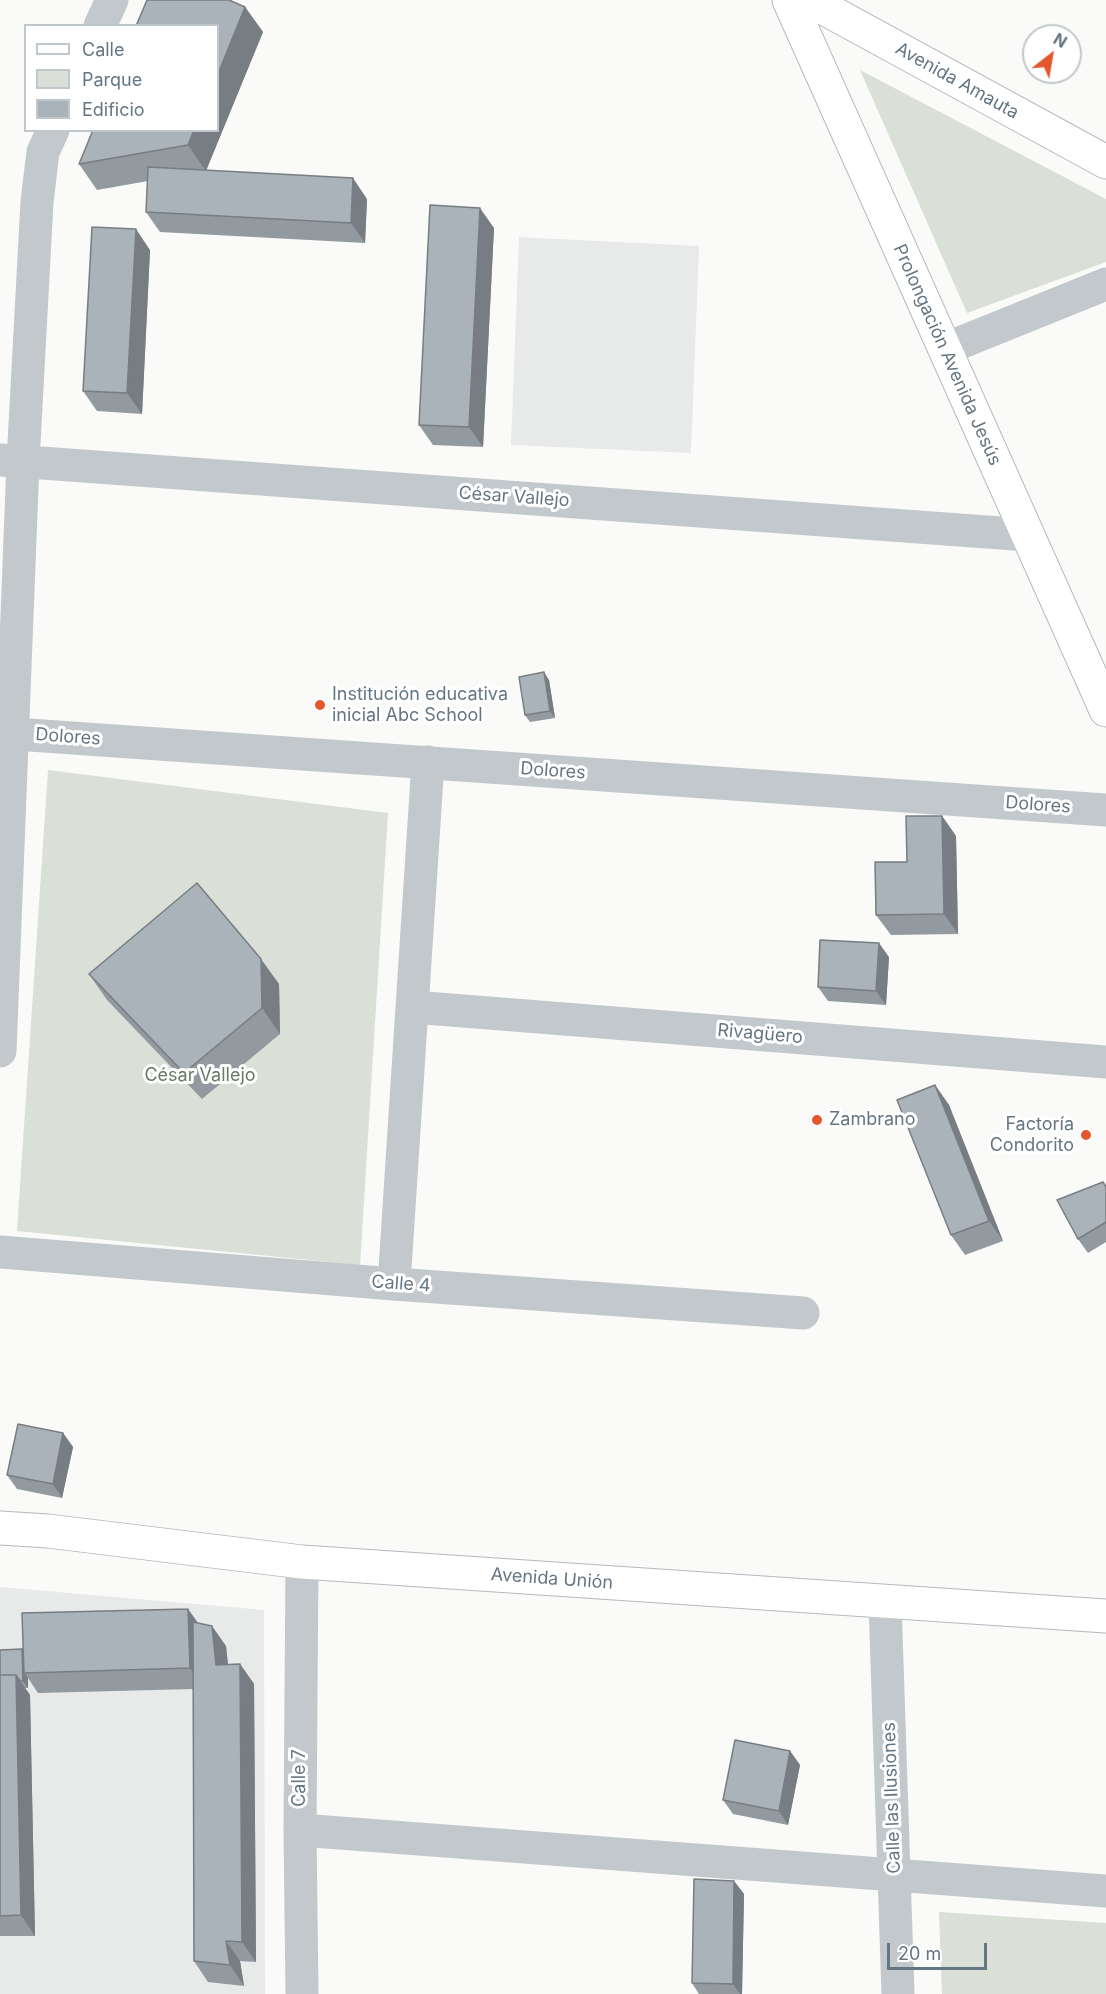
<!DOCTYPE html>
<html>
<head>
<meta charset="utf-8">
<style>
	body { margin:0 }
	#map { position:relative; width:1106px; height:1994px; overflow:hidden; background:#fafaf8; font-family:Inter,sans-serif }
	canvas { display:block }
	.legend { position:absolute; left:24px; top:24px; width:195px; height:108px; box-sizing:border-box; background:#fff; border:2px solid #c1c8cd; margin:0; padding:8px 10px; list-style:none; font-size:18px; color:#657683 }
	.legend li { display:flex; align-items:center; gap:12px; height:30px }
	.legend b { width:30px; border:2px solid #c1c8cd }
	.north { position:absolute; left:1022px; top:24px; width:60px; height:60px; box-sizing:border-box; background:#fff; border:2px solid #c1c8cd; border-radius:50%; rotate:31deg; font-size:16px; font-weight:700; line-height:24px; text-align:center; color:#657683 }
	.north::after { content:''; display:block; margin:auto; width:21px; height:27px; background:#e4572e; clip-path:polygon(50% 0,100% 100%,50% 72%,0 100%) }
	.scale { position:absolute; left:887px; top:1943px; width:100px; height:27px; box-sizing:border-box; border:3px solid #657683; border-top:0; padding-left:8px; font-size:18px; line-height:21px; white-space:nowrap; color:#657683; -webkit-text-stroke:4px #fff; paint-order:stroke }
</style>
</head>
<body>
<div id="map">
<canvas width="1106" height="1994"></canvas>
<ul class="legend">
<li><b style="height:8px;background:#fff"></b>Calle</li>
<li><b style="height:16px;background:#dadfd7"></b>Parque</li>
<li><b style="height:16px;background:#aab3b9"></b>Edificio</li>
</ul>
<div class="north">N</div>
<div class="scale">20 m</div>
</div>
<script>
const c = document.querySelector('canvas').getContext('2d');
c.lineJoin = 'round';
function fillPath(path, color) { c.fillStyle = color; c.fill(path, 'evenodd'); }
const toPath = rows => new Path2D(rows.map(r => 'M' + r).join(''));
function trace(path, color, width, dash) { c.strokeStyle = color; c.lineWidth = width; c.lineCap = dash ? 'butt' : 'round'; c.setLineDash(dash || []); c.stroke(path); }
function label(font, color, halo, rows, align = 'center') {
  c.font = font + ' Inter,sans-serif'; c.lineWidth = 6; c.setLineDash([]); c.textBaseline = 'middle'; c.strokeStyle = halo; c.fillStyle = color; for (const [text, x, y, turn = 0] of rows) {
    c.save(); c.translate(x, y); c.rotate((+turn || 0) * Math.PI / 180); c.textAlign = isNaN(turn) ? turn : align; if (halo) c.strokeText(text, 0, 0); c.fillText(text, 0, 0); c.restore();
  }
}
fillPath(toPath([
	[519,237,699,246,691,453,511,445],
	[0,1587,264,1610,265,1994,0,1994]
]), '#e8e9e9');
fillPath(toPath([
	[860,70,1106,199,1106,262,967,313],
	[48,770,388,813,360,1265,17,1231],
	[939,1912,1106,1923,1106,1994,942,1994]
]), '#dadfd7');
const secondary = toPath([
	[809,0,1106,162],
	[0,1528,48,1531,302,1562,1106,1616]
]);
const primary = toPath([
	[789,0,1106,710]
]);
trace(secondary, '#b3babf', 35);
trace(primary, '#b5babe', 35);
trace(toPath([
	[100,26,112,0],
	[945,349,1106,284],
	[0,460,1028,535],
	[0,733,1106,810],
	[413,1007,1106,1062],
	[0,1051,23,462,37,202,43,152,53,130],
	[0,1252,394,1284,803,1313],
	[394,1284,428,762],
	[885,1602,898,1994],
	[300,1830,1106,1891],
	[302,1994,300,1830,302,1562]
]), '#c3c8cc', 33);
trace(secondary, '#fff', 33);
trace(primary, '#fff', 33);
fillPath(toPath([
	[245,7,263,32,206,170,367,199,365,243,160,232,146,212,148,181,97,190,79,164],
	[494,228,483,447,433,445,419,425],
	[150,250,142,414,97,411,83,391],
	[549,680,555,718,530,722,525,715],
	[942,816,956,836,958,934,891,935,876,915,907,862],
	[889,957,886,1005,828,1001,818,987],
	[89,974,279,984,280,1034,202,1099,107,1000],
	[935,1085,949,1105,1003,1241,965,1255,951,1235],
	[1106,1186,1106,1242,1088,1253,1078,1239],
	[63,1433,73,1447,62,1498,17,1489,7,1475],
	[188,1609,198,1623,226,1646,228,1665,240,1664,254,1684,256,1962,240,1961,244,1986,208,1982,194,1961,193,1689,38,1693,28,1678,28,1688,25,1688,30,1695,35,1936,0,1936,0,1650,24,1651],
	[790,1751,800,1765,788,1825,733,1814,723,1800],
	[734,1881,744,1894,742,1994,699,1994,692,1983]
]), '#929a9f');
fillPath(toPath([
	[245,7,263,32,206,171,188,145,194,130,218,130,218,74],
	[353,178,367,199,365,243,351,223],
	[480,208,494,228,483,447,469,427],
	[136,229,150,250,142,414,127,393],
	[544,672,549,680,555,718,550,711],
	[942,816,956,836,958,934,944,914],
	[879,943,889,957,886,1005,876,991],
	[261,959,279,984,280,1034,262,1008],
	[935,1085,949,1105,1003,1241,989,1221],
	[63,1433,73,1447,62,1498,53,1484],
	[188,1609,202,1629,204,1688,190,1668],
	[212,1626,226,1646,230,1685,216,1665],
	[22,1649,27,1656,24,1673,28,1678,28,1688,23,1681],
	[240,1664,254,1684,256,1962,242,1942],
	[16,1675,30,1695,35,1936,21,1915],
	[790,1751,800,1765,788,1825,779,1811],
	[734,1881,744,1894,742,1994,740,1994,733,1984],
	[226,1941,240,1961,244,1986,230,1965]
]), '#777d82');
const building = toPath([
	[147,0,229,0,245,7,218,74,218,26,136,26,147,0],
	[93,130,194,130,188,145,79,164,93,130],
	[148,167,353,178,351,223,146,212,148,167],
	[430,205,480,208,469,427,419,425,430,205],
	[92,227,136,229,127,393,83,391,92,227],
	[544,672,550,711,525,715,519,677,544,672],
	[906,816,942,816,944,914,876,915,875,862,907,862,906,816],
	[197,883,261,959,262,1008,184,1073,89,974,197,883],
	[820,940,879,943,876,991,818,987,820,940],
	[935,1085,989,1221,951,1235,897,1100,935,1085],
	[1103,1182,1106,1187,1106,1222,1078,1239,1057,1200,1103,1182],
	[18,1424,63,1433,53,1484,7,1475,18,1424],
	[188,1609,190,1668,24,1673,22,1613,188,1609],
	[193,1622,212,1626,216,1665,240,1664,242,1942,226,1941,230,1965,194,1961,193,1622],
	[22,1649,23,1681,20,1681,16,1675,0,1675,0,1650,22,1649],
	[0,1675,16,1675,21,1915,0,1916,0,1675],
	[735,1740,790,1751,779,1811,723,1800,735,1740],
	[694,1879,734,1881,733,1984,692,1983,694,1879]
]);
fillPath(building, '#aab3b9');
trace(building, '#777d82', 1.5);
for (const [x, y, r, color] of [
	[320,705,6,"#e4572e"],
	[817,1120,6,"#e4572e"],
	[1086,1135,6,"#e4572e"]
]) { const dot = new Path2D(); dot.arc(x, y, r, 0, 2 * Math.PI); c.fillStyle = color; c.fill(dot); trace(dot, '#fff', 2); }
label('18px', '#657683', '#fff', [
	["Avenida Amauta",957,81,29],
	["Prolongación Avenida Jesús",947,355,66],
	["César Vallejo",514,497,4],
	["Dolores",68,737,4],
	["Dolores",553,771,4],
	["Dolores",1038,805,4],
	["Rivagüero",760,1034,5],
	["Calle 4",401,1284,4],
	["Avenida Unión",552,1579,4],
	["Calle 7",300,1778,-90],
	["Calle las Ilusiones",892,1798,-92]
]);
label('18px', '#657683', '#fff', [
	["Institución educativa",332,695],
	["inicial Abc School",332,716],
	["Zambrano",829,1120],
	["Factoría",1074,1125,"right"],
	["Condorito",1074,1146,"right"]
], 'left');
label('18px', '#687a64', '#fff', [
	["César Vallejo",200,1076]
]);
</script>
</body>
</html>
